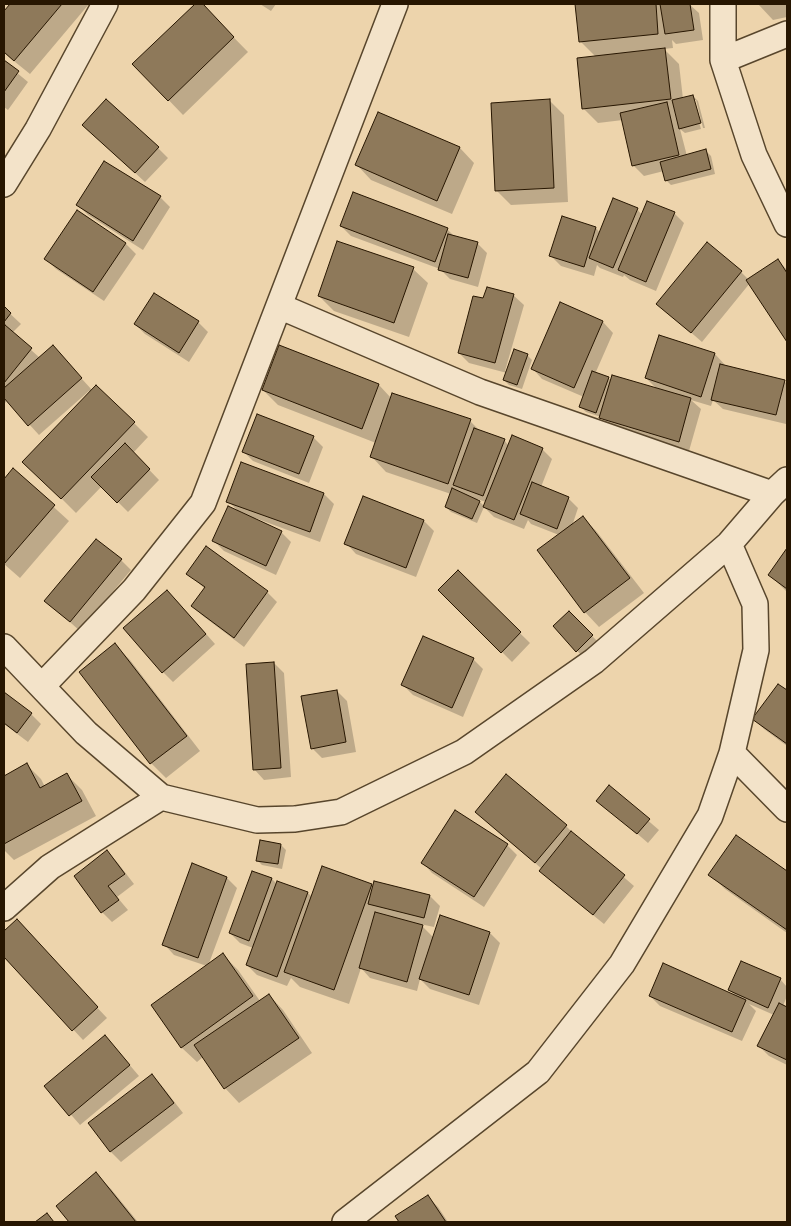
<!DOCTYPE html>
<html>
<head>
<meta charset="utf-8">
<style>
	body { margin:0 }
	#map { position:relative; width:791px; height:1226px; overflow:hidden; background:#edd4ac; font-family:Cardo,serif }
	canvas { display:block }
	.frame { position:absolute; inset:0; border:5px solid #271601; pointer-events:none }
</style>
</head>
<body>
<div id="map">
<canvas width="791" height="1226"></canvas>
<div class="frame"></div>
</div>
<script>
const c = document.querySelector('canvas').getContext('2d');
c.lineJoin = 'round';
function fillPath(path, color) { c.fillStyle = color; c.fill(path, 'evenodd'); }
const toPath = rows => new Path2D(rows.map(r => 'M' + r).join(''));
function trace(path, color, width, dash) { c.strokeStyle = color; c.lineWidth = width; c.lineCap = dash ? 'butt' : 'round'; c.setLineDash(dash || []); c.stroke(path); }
fillPath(toPath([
	[12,4,89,4,30,74,4,53,4,13],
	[197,4,201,4,248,52,183,115,134,64],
	[260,4,276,4,271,11],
	[577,4,689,4,699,13,703,40,676,44,672,40,673,48,664,49,679,64,683,99,693,96,698,101,705,128,703,128,696,100,693,100,701,129,685,133,680,129,687,156,706,151,711,156,715,174,671,185,666,180,664,171,644,176,634,166,623,120,598,123,583,108,596,57,580,41],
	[758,4,787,4,787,17,773,20],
	[4,62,28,82,8,110,4,107],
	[549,100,564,115,568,202,511,205,497,191],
	[379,114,460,148,474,163,452,214,371,180,357,165],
	[83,125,158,148,168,158,145,182],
	[160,197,170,207,143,250,88,215,78,205],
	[637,209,642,215,674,213,684,223,656,291,630,280,624,275,623,277,600,268,597,265,594,276,561,266,551,256,563,217,596,228,600,233],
	[78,212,126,244,136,254,104,301,56,269,46,259],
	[341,226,447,229,456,238,477,243,487,253,478,287,450,279,440,269,351,236],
	[778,260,787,270,787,339,750,283,702,342,658,304,741,272,749,280],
	[413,269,428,283,409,337,334,311,319,296],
	[513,295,524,305,505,371,507,371,527,355,532,360,522,389,509,385,504,380,507,373,469,363,459,353,484,300],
	[561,304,603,322,613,333,595,374,608,378,612,381,657,389,646,378,659,337,715,354,725,365,724,367,784,381,787,384,786,424,723,409,713,400,711,406,691,400,701,409,689,451,611,428,601,417,586,412,581,407,584,397,542,379,532,368],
	[4,308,21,324,12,333,40,358,62,357,92,390,134,423,148,437,133,453,159,480,128,512,102,486,76,513,39,476,90,392,89,391,39,435,7,400,4,405],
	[198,322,208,332,189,362,145,334,135,324],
	[280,347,379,385,391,398,470,421,481,432,504,440,509,446,542,449,552,459,541,487,568,498,578,508,572,526,583,517,597,532,644,593,599,627,585,612,559,535,531,524,528,520,524,529,494,517,484,507,477,523,451,512,446,507,451,494,386,472,372,457,376,443,278,405,263,390],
	[477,499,486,502,484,506],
	[313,437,323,447,309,483,253,461,243,451],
	[242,464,324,494,334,504,320,542,255,518,255,520,281,532,291,542,276,575,224,551,214,541,239,512,228,501],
	[13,470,69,521,20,578,4,564,4,480],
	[364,498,424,521,434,531,416,577,356,554,346,543],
	[787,550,787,592,770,575],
	[121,560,131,570,80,631,46,601],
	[458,572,530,643,512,662,440,590],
	[188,573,267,592,277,602,244,647,203,616,193,606,205,589],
	[177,601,215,644,173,682,163,672],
	[569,612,597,641,582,656,554,626],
	[115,645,130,660,200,751,166,778,151,763,81,672],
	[473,659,483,669,463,717,413,695,403,685],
	[274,663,284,673,291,777,264,780,254,769],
	[778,685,787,692,787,746,764,729,754,719],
	[337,691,347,701,356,752,322,758,312,748],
	[4,694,31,714,41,724,28,742,4,724],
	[27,765,41,779,45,787,67,775,82,790,96,816,14,860,4,850,4,777],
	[506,776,566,826,576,836,634,886,604,924,551,881,541,871,542,869,476,812],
	[609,787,659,830,648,843,598,800],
	[455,811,507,845,517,855,484,907,432,873,422,862],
	[736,837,787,873,787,933,725,889,710,874],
	[281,845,286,850,282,869,262,865,257,860],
	[107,852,117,862,134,884,117,897,128,910,112,922,102,912],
	[253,872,272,879,277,884,277,882,308,893,312,897,371,885,374,888,430,896,440,906,434,927,420,924,434,938,441,917,490,933,500,943,479,1005,430,989,420,979,417,991,370,978,361,968,349,1004,300,987,291,978,287,986,257,975,247,965,253,948,240,943,230,933],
	[227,878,237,888,208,966,223,955,238,970,260,1001,269,995,283,1010,312,1053,239,1103,225,1088,203,1057,197,1062,182,1048,153,1006,207,966,174,955,164,944],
	[16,921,107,1018,83,1040,4,955,4,933],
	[780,979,787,987,787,996,783,1006,787,1009,787,1065,769,1056,759,1046,774,1015,749,1004,756,1011,742,1041,660,1006,650,996,736,996,729,990],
	[105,1036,139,1076,80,1125,46,1086],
	[152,1076,162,1086,183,1113,121,1162,111,1152,90,1124],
	[96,1174,111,1189,138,1222,70,1222,57,1206],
	[428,1197,438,1207,448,1222,401,1222,397,1216]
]), '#0003');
const building = toPath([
	[10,4,62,4,14,61,4,52,4,11,10,4],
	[195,4,203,4,234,37,168,101,132,64,195,4],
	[575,4,656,4,658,34,579,42,575,4],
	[660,4,690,4,694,30,665,34,660,4],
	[665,48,671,99,582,109,577,58,665,48],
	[4,60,19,71,4,92,4,60],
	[693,95,701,123,679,129,672,100,693,95],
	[106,99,159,147,135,173,82,125,106,99],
	[550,99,554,188,495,191,491,103,550,99],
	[667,102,679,155,632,166,620,113,667,102],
	[378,112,460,147,437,201,355,165,378,112],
	[706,149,711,169,665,181,660,162,706,149],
	[104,161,161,196,133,241,76,205,104,161],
	[353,192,448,228,435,262,340,226,353,192],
	[613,198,638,208,613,268,589,258,613,198],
	[647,201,675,212,646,282,618,270,647,201],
	[77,210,126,243,93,292,44,259,77,210],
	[562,216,596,227,584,267,549,256,562,216],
	[448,234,478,242,468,278,438,270,448,234],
	[337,241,414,267,394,323,318,296,337,241],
	[707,242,742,271,691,333,656,304,707,242],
	[778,259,787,273,787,342,746,280,778,259],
	[487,287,514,294,495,363,458,353,473,296,483,298,487,287],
	[154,293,199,321,179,353,134,324,154,293],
	[560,302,603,321,574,388,531,369,560,302],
	[4,306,11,313,4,322,4,306],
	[5,325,32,348,4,383,4,327,5,325],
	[659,335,715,353,701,397,645,378,659,335],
	[53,345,82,378,28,426,4,398,4,388,53,345],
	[279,345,379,384,362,429,262,390,279,345],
	[514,349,528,354,517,385,503,380,514,349],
	[720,364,785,380,776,415,711,400,720,364],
	[592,371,609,377,596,413,579,407,592,371],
	[612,375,691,398,679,442,599,418,612,375],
	[96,385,135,422,61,499,22,462,96,385],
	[392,393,471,419,448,484,370,457,392,393],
	[257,414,314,436,299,474,242,452,257,414],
	[474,428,505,439,483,496,453,485,474,428],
	[512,435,543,448,514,520,483,507,512,435],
	[125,443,150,469,117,503,91,477,125,443],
	[241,462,324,493,310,532,226,502,241,462],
	[13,468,55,505,4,564,4,479,13,468],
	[532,482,569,497,557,529,520,514,532,482],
	[452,488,480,501,472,519,445,507,452,488],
	[363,496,424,520,406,568,344,544,363,496],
	[228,506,282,531,266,566,212,541,228,506],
	[583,516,630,578,584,613,537,550,583,516],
	[96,539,122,559,70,622,44,601,96,539],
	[206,546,268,591,234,638,191,606,205,587,186,574,206,546],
	[787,548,787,589,768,575,787,548],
	[458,570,521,632,501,653,438,590,458,570],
	[167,590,206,634,162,673,123,628,167,590],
	[569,611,593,635,576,652,553,626,569,611],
	[423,636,474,658,452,708,401,685,423,636],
	[115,643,187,736,150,764,79,672,115,643],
	[274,662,281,768,253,770,246,664,274,662],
	[778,684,787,690,787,744,752,719,778,684],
	[337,690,346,742,311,749,301,696,337,690],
	[4,692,32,713,17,733,4,723,4,692],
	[27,763,40,788,67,773,82,801,4,844,4,776,27,763],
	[506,774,567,825,535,863,475,812,506,774],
	[609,785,650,819,637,834,596,801,609,785],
	[455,810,508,844,474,897,421,863,455,810],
	[571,831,625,875,593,915,539,871,571,831],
	[736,835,787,871,787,930,708,875,736,835],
	[260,840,281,844,278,864,256,861,260,840],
	[107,850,125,874,108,886,119,900,101,913,74,876,107,850],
	[192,863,227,877,198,958,162,945,192,863],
	[322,866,372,884,334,990,284,972,322,866],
	[252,871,272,878,249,941,229,933,252,871],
	[277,881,308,892,277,977,246,965,277,881],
	[374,881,430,895,424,918,368,904,374,881],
	[375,912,423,925,407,982,359,968,375,912],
	[440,915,490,932,469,995,419,979,440,915],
	[17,919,98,1007,72,1031,4,957,4,931,17,919],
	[223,953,253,996,181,1048,151,1005,223,953],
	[741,961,781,978,768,1008,728,990,741,961],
	[663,963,746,1000,732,1032,649,996,663,963],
	[269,994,299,1038,224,1089,194,1045,269,994],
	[779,1003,787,1007,787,1060,757,1046,779,1003],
	[105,1035,130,1065,69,1116,44,1086,105,1035],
	[152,1074,174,1103,110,1152,88,1123,152,1074],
	[96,1172,136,1222,69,1222,56,1206,96,1172],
	[428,1195,446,1222,399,1222,395,1216,428,1195],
	[47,1213,54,1222,35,1222,47,1213]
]);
fillPath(building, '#8e795a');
trace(building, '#271601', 1);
const street = toPath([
	[723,4,723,60,754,155,787,224],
	[723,60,787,34],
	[4,184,38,129,105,4],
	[279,306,480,392,772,494],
	[4,647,86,733,161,797],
	[42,686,134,590,203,503,395,4],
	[732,753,787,809],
	[4,908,50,867,161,797,257,820,295,819,341,812,464,752,594,661,729,544,772,494,787,480],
	[345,1222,538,1072,622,964,710,816,732,753,756,650,755,604,729,544]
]);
trace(street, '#58462c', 28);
trace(street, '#f3e3c9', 25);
</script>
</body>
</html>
